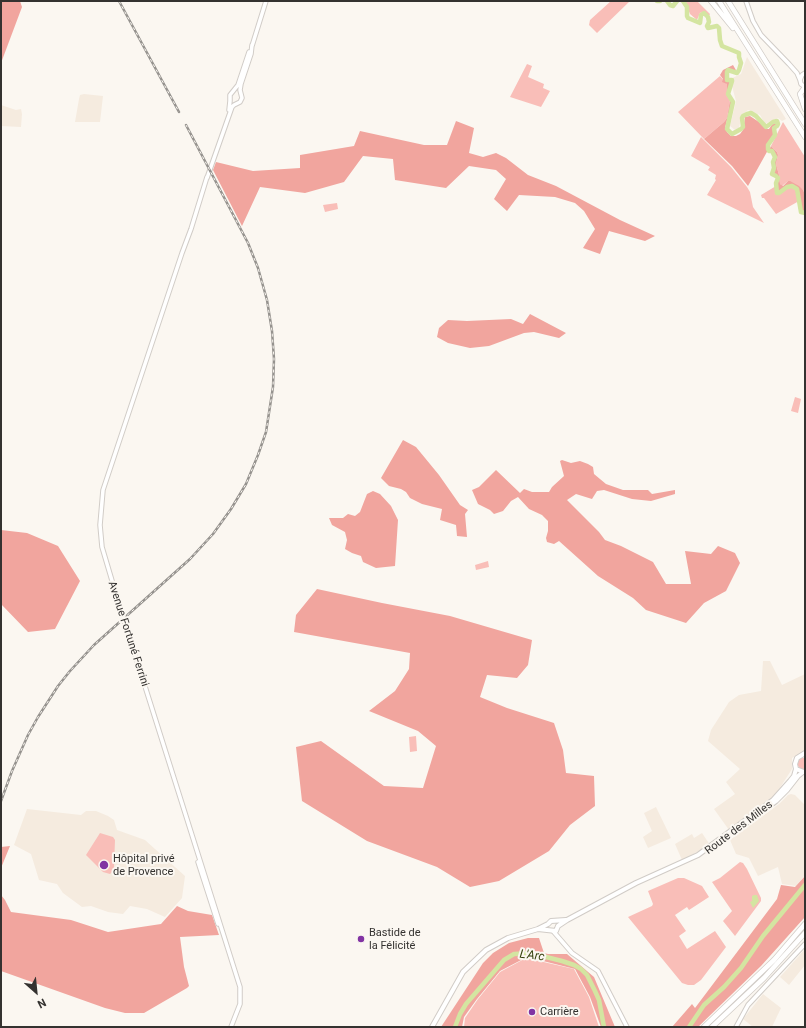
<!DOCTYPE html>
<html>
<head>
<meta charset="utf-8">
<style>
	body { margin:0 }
	#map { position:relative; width:806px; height:1028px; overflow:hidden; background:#fbf7f1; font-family:Roboto,sans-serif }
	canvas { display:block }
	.frame { position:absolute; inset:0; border:2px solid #343230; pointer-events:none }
	.north { position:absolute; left:16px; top:972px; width:40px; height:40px; -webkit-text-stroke:3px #fbf7f1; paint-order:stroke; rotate:153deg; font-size:11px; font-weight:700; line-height:16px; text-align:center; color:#343230 }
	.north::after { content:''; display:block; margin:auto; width:14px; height:18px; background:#343230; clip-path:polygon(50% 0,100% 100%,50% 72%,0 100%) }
</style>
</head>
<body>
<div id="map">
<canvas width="806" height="1028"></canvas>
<div class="frame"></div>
<div class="north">N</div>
</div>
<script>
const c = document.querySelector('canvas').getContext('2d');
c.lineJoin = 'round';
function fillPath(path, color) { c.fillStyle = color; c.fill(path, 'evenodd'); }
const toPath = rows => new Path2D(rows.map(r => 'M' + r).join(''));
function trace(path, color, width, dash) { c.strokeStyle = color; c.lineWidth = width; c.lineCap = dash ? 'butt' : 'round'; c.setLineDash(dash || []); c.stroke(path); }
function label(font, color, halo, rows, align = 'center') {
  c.font = font + ' Roboto,sans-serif'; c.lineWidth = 4; c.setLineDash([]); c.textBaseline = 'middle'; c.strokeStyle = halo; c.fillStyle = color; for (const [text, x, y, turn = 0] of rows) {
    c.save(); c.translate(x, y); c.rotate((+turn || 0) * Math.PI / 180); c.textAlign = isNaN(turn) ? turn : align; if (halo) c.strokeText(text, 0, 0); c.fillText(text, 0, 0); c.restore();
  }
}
fillPath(toPath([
	[747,57,786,119,782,121,778,118,765,124,760,115,748,110,742,115,739,128,735,130,730,126,736,101,730,79,741,74],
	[84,94,103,96,100,122,75,122,79,99,80,95],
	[1,105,16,110,21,109,22,114,21,127,1,126],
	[763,661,770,661,782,685,805,674,805,751,792,758,792,769,776,794,729,830,714,809,735,794,726,782,740,769,708,741,711,730,729,702,739,695,761,691],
	[791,794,795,795,805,805,805,875,796,886,782,884,778,867,758,876,749,858,736,854,730,840,779,804,788,795],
	[656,807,671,838,648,848,643,837,652,831,644,813],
	[27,809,81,815,86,811,96,811,108,816,114,820,117,830,145,840,185,876,182,898,165,917,147,909,130,906,123,914,108,912,91,906,82,907,63,893,57,884,39,880,31,854,14,845],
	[702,833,710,845,682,860,675,844,692,834,694,838],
	[805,949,805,965,789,985,780,977],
	[763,994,781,1008,772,1027,753,1027,743,1019]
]), '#f5ebdf');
fillPath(toPath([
	[611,1,630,1,597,33,589,25,590,20],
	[685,1,697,1,710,14,709,16,703,12,700,13,697,20,690,14],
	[527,64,532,66,528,77,544,84,543,88,550,91,541,107,510,97],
	[720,76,727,84,727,95,730,100,727,118,724,122,704,139,678,112],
	[783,122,805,157,805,194,803,190,788,181,782,186,780,184,779,175,776,164,778,155,777,152,771,146],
	[701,137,731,167,747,187,750,192,753,207,764,223,707,195,716,180,715,179,716,175,708,170,710,167,691,156],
	[776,186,776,193,777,194,780,194,788,188,791,187,795,188,799,201,776,214,764,198,762,198,761,195],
	[337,203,338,209,325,212,323,205],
	[795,397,801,399,798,413,791,411],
	[488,561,489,567,476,570,475,565],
	[416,736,417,751,410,752,409,737],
	[800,758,805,758,805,770,801,769,798,766,798,762],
	[100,833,113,837,115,840,114,867,113,871,110,874,103,872,86,855],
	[740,862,743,863,747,869,761,898,761,901,735,936,723,921,732,911,712,882,720,878],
	[678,878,684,878,702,886,709,897,689,910,687,907,675,915,686,931,679,936,687,949,715,931,726,947,701,980,694,985,688,985,682,983,628,917,652,906,653,904,648,891],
	[526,958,574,969,589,997,599,1027,464,1027,465,1018,478,999,500,972]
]), '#f9beb8');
fillPath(toPath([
	[1,1,20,1,22,7,1,63],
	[733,65,737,72,728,70,726,71,726,81,732,81,728,90,728,94,732,101,725,128,727,132,731,136,736,136,740,134,743,130,745,117,750,116,759,122,766,129,769,129,773,123,776,122,777,124,773,129,774,134,767,145,768,150,748,186,732,166,704,139,724,122,727,118,730,100,727,95,727,84,722,82,723,79,720,75,723,70],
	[456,121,474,128,469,153,483,157,496,153,506,158,528,175,556,186,620,220,655,236,645,241,609,231,600,254,583,248,595,229,584,211,575,203,555,197,519,195,507,211,494,199,506,179,496,170,469,166,446,188,395,180,393,159,363,156,344,182,305,193,260,187,242,226,213,170,216,162,253,171,300,168,300,155,354,146,360,131,424,145,447,145],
	[771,146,777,152,778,155,776,164,779,175,780,184,783,186,788,181,790,181,799,186,803,190,805,194,805,212,802,212,798,188,793,186,788,186,780,192,777,192,778,176,776,174,772,174,775,168,774,161,776,155,773,151,769,150],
	[530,314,566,333,559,338,534,332,524,333,489,346,470,348,448,343,437,337,439,328,448,320,467,321,511,319,523,324],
	[403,440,416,447,439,475,460,505,468,510,465,514,467,537,457,536,456,525,440,520,442,509,422,504,410,498,406,492,401,489,389,486,381,478],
	[562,460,571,463,580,461,588,464,593,467,594,474,606,484,623,490,648,490,652,494,675,490,675,494,651,501,632,499,604,490,597,491,592,499,576,494,567,500,599,532,605,540,621,546,653,562,666,584,691,584,685,551,711,554,718,546,735,553,740,563,726,591,704,603,686,623,646,610,633,598,598,576,559,541,554,544,547,542,546,538,548,531,548,521,542,515,529,509,518,497,511,501,503,511,494,514,490,510,478,504,472,490,479,487,496,470,520,493,524,489,532,492,549,492,552,487,564,476,560,461],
	[373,491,380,494,391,506,398,520,395,566,376,568,363,562,361,556,352,553,345,549,347,540,345,532,332,525,329,518,343,518,348,514,355,516,360,512,367,494],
	[1,530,27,533,58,546,80,581,55,629,28,632,1,604],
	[317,589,382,603,450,616,532,640,528,665,517,678,487,675,480,697,507,708,554,723,563,750,566,773,594,776,595,806,570,825,549,851,499,881,470,887,437,867,367,841,302,801,296,747,321,741,384,786,423,788,436,746,418,731,369,711,395,691,409,669,410,653,294,632,296,615],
	[10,846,1,868,1,847],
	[805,876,805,917,761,966,698,1027,672,1027,692,1004,695,1008,777,899,781,885,795,887],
	[1,895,5,900,11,912,71,920,108,932,161,924,177,906,188,911,212,915,219,935,180,937,184,967,189,986,187,988,144,1013,125,1013,105,1008,1,971],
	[528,938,539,938,544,953,548,954,567,954,594,977,615,1027,601,1027,590,997,575,969,527,957,500,971,477,999,464,1017,462,1027,441,1027,483,963,493,953,509,943]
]), '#f1a59e');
fillPath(toPath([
	[754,895,757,895,759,901,753,908,750,902,752,901,752,896]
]), '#d4e5a1');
trace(toPath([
	[657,1,660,1],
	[667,1,670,5,673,6,677,1],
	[683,1,687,7,687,16,688,18,700,23,701,15,704,13,708,17,709,22,707,26,708,28,717,26,719,28,720,40,722,46,739,53,739,57,741,63,739,70,737,73,728,70,727,72,727,80,732,80,732,81,728,94,733,102,727,129,732,134,741,129,743,127,742,118,743,116,747,114,751,113,756,116,766,127,773,122,777,121,778,124,777,126,774,128,775,135,768,145,768,149,769,151,772,151,775,157,773,162,774,168,772,174,776,176,778,178,776,183,777,193,779,193,787,187,792,186,797,189,801,212,805,213],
	[455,1027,460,1014,466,1004,504,960,514,954,530,953,562,961,574,965,581,969,587,975,595,991,599,1000,604,1027],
	[689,1027,704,1005,724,987,741,968,763,936,805,885]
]), '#d4e5a1', 4.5);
const secondary = toPath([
	[746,1,753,21,761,35,789,64,797,73,800,80],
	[252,46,266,1],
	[805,73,802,75,800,80,801,84,805,87],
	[229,110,230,101,230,95,238,85,249,52],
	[207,178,232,107,234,105,240,102,242,98,240,90,241,84,251,54,252,45],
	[121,611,102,547,100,525,103,490,182,253,191,229,207,177],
	[125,623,240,987,240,1004,231,1027],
	[198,862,218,924],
	[553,931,572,953,598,971,627,1027],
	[736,1027,748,1005,805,944]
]);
const primary = toPath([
	[804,772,796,769,795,764,797,758,805,753],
	[741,827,776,801,787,790,798,776,803,772],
	[538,929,556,931,558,926,567,920,636,883,698,855,773,800,790,781,794,776,796,769],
	[432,1027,463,972,486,950,508,938,538,929,548,924,551,921,566,920]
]);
const motorway = toPath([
	[711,1,733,28],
	[719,1,805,137],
	[728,1,805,124],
	[805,87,800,94,805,109],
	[704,1027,774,960,805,924],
	[712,1027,764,978,805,933]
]);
trace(secondary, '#d1ccc7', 5.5);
trace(primary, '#d1ccc7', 6);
trace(motorway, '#d1ccc7', 6);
trace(secondary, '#fff', 3.5);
trace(primary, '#fff', 4);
trace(motorway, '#fff', 4.5);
const rail = toPath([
	[119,1,179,112],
	[1,801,12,771,28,735,38,717,58,686,70,671,94,645,190,559,213,534,231,509,246,484,258,455,266,432,273,387,274,359,272,331,267,300,258,268,248,243,186,125]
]);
trace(rail, '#95928e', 2.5);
trace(rail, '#fbf7f1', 1, [3]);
const secondaryBridge = toPath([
	[121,611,125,623]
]);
trace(secondaryBridge, '#d1ccc7', 5.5, []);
trace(secondaryBridge, '#fff', 3.5);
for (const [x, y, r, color] of [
	[104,865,5,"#8233a3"],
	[361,939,4,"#8233a3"],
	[532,1012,4,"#8233a3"]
]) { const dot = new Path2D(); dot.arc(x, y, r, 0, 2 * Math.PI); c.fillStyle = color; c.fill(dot); trace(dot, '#fbf7f1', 1.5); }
label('11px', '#343230', '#fbf7f1', [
	["Avenue Fortuné Ferrini",128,634,72],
	["Route des Milles",739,828,-37]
]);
label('11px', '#343230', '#fbf7f1', [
	["Hôpital privé",113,859],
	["de Provence",113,872],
	["Bastide de",369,933],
	["la Félicité",369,946],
	["Carrière",540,1012]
], 'left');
label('italic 12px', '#353f0c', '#fbf7f1', [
	["L'Arc",532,956,7]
]);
</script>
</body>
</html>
